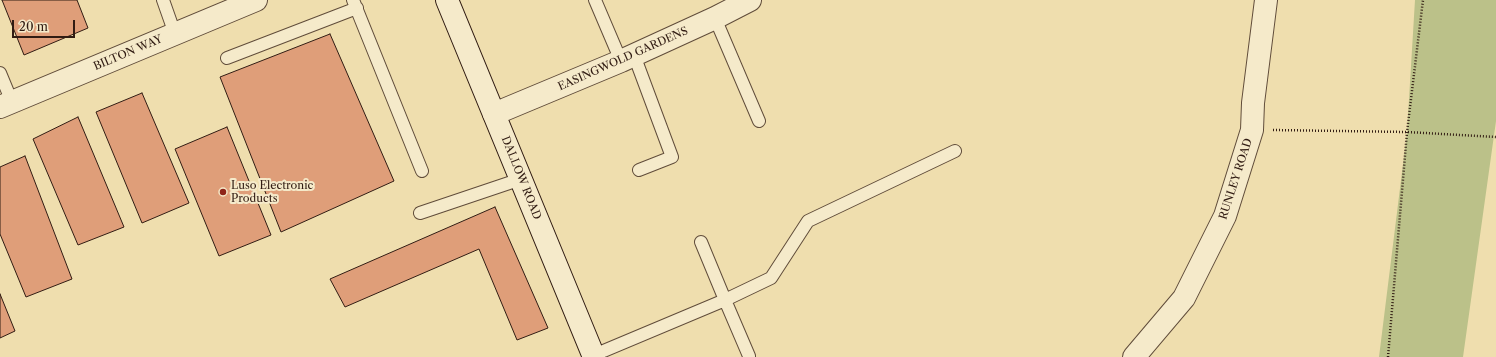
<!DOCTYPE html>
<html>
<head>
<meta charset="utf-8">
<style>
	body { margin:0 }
	#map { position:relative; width:1496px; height:357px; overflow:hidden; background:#efdeae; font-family:"Libre Caslon Text",serif }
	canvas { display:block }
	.scale { position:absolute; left:12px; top:20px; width:63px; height:18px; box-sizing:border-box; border:2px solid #311c13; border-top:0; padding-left:5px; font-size:12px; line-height:14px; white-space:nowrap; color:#311c13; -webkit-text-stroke:3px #f5eaca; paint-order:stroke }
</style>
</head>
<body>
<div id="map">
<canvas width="1496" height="357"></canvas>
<div class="scale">20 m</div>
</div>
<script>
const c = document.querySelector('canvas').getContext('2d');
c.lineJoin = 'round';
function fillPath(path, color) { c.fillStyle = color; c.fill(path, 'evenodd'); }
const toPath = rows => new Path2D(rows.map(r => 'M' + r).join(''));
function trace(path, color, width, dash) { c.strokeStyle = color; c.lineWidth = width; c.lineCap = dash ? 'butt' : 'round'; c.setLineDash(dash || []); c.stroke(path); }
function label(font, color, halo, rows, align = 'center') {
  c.font = font + ' "Libre Caslon Text",serif'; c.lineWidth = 4; c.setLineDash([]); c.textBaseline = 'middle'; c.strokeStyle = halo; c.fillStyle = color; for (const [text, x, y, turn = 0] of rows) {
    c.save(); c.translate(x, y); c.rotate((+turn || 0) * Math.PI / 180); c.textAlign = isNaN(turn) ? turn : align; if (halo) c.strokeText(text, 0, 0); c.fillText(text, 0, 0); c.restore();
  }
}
fillPath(toPath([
	[1415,0,1496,0,1496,121,1463,357,1379,357,1407,132]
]), '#bbc189');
const building = toPath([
	[2,0,77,0,88,28,24,55,2,0],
	[330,34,394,181,281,232,220,77,330,34],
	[142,93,189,203,142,223,96,112,142,93],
	[78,117,124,227,78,245,33,139,78,117],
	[227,127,271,235,219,256,175,149,227,127],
	[25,156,72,279,26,297,0,234,0,167,25,156],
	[495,207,548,328,517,340,479,249,345,307,330,279,495,207],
	[0,294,15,331,0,338,0,294]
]);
fillPath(building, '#df9e79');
trace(building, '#311c13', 1);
const lane = toPath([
	[163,0,175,34],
	[353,0,422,171],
	[595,0,621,61],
	[715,18,759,121],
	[634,55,672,157,639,170],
	[227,58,357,8],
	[0,73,12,102],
	[420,213,521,179],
	[701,242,725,300,771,278,808,221,955,151],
	[594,355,725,300,749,356]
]);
const street = toPath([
	[0,107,256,0],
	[494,114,621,61,715,18,750,0],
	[1134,357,1184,298,1225,216,1252,130,1253,103,1266,0]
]);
const secondary = toPath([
	[447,0,594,357]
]);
trace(lane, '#604c3a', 14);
trace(street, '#604c3a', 24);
trace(secondary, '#311c13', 24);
trace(toPath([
	[1273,130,1407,132,1496,137],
	[1388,357,1407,132,1423,0]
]), '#311c13', 2.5, [1, 2]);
trace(lane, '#f5eaca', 12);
trace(street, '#f5eaca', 22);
trace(secondary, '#f5eaca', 22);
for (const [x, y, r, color] of [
	[223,192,4,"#8f2418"]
]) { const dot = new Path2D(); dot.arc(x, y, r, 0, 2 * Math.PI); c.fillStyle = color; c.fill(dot); trace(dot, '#f5eaca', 1.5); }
label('11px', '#311c13', '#f5eaca', [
	["BILTON WAY",128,53,-23],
	["EASINGWOLD GARDENS",623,59,-24],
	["DALLOW ROAD",521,178,68],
	["RUNLEY ROAD",1236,179,-72]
]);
label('11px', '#311c13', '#f5eaca', [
	["Luso Electronic",231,186],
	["Products",231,199]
], 'left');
</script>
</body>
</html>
